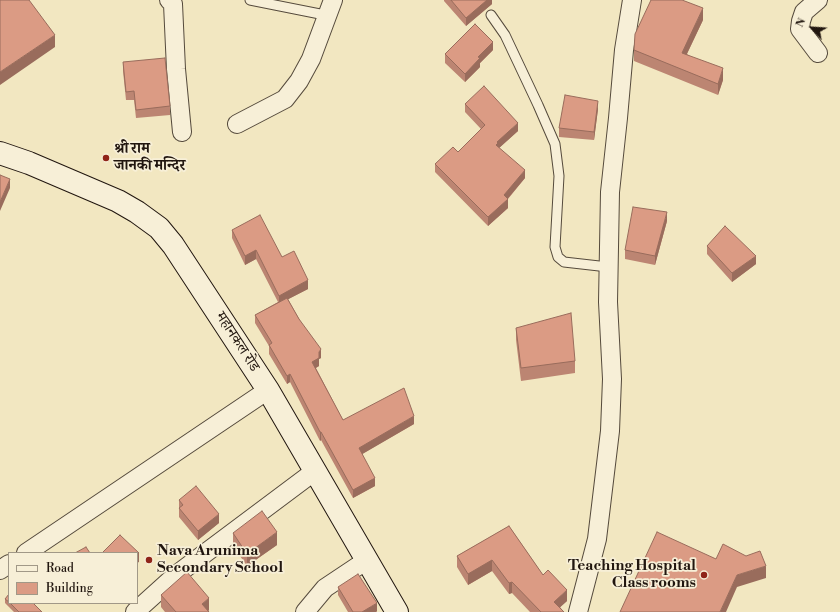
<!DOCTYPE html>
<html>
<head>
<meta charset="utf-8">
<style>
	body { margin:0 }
	#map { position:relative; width:840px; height:612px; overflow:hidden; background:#f2e7c1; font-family:"Libre Bodoni",serif }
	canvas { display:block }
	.legend { position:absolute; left:8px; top:552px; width:130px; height:52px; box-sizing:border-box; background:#f7efd7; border:1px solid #a19887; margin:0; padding:5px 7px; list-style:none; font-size:12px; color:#21160f }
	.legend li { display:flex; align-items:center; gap:8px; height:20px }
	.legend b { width:20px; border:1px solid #a19887 }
	.north { position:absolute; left:792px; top:8px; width:40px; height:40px; -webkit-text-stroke:3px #f7efd7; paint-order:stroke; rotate:295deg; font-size:11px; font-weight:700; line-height:16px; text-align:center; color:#21160f }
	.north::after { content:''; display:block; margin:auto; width:14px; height:18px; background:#21160f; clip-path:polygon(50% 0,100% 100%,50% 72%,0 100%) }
</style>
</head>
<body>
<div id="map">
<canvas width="840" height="612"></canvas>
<ul class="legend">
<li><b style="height:5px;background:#f7efd7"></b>Road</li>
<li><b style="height:11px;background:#db9b84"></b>Building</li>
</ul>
<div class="north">N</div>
</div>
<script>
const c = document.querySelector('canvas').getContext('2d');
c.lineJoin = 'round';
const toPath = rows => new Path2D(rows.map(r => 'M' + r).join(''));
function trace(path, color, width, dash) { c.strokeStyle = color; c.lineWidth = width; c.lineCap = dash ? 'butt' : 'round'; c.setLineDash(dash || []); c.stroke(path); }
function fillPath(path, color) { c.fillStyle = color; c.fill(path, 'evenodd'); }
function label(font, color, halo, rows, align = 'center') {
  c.font = font + ' "Libre Bodoni","Noto Serif Devanagari",serif'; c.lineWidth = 3.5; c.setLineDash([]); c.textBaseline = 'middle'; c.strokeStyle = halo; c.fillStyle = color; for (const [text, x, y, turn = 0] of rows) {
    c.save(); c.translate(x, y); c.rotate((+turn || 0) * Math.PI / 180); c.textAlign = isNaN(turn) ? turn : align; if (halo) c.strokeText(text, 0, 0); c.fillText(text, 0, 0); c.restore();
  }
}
const lane = toPath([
	[250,0,320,14,327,17],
	[491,15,505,35,538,105,555,144,559,176,555,247,558,257,564,262,608,267]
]);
const street = toPath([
	[169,0,173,4,176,69,182,132],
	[818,53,800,29,801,21,804,12,818,0],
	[237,124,285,99,299,81,311,59,333,0],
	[26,553,268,390],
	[0,570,9,564],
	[135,612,176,575,315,471],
	[305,612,325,588,367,560],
	[578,612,597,539,610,431,612,379,608,302,610,192,618,118,624,50,632,0]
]);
const secondary = toPath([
	[0,153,29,163,118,201,137,212,159,228,173,245,268,390,397,612]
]);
trace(lane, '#554a3c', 11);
trace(street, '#554a3c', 20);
trace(secondary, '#21160f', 24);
trace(lane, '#f7efd7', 9);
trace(street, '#f7efd7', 18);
trace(secondary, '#f7efd7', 22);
fillPath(toPath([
	[444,0,492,0,492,4,466,26,444,1],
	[703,20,687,54,723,80,718,95,634,61,634,50],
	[493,50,480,63,480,67,465,82,445,63,445,54],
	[123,62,170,106,170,115,136,118,134,100,126,100,123,71],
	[465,104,518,131,499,148,525,178,508,199,508,208,488,226,435,172,435,164,458,152,481,129,465,112],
	[598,109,594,140,559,137,559,128],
	[667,221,655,265,625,259,625,250],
	[232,230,282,257,308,289,288,299,321,358,319,359,319,366,316,368,343,420,414,424,362,454,375,486,353,498,321,440,320,441,290,382,287,384,269,354,269,346,255,323,255,315,278,302,256,259,245,265,232,238],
	[707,246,756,264,732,282,707,254],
	[516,328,575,361,575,373,521,381,516,340],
	[179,500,219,523,198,540,179,517],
	[509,526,543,575,567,601,560,607,564,612,530,612,512,593,509,594,492,571,468,585,457,567,457,556],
	[233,533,277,545,247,566,233,546],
	[338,587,377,611,376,612,348,612,338,595],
	[9,594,9,603,33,603,42,612,14,612,5,603,5,599],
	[161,595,209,610,208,611,209,612,165,612,161,607]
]), '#bc8572');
fillPath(toPath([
	[487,0,492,0,492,4,466,26,466,18],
	[703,8,703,20,682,64,682,53],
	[55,35,55,47,0,85,0,72],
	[493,42,493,50,480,63,480,67,465,82,465,74,478,57],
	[723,68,723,80,718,95,718,84],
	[598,101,598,109,594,140,594,132],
	[518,123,518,131,498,149,496,145,497,142],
	[525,170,525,178,504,203,504,195],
	[10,179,10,188,0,211,0,202],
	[508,199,508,208,488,226,488,217],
	[667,212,667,221,655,265,655,256],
	[256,250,256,259,245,265,245,256],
	[756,256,756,264,732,282,732,273],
	[308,280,308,289,279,304,279,296],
	[321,349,321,358,319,359,319,366,312,370,312,362],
	[290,374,290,382,287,384,287,376],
	[414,416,414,424,359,456,359,448],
	[320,432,321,432,321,440,320,441],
	[375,478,375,486,353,498,353,490],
	[219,514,219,523,198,540,198,531],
	[277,532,277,545,247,566,247,554],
	[139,553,139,562,137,563,137,555],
	[492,560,492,571,468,585,468,574],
	[766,566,766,578,737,587,726,612,720,612,737,575],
	[512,582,512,593,509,594,509,583],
	[567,590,567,601,555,612,554,602],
	[209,598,209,610,207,612,202,604],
	[377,603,377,611,376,612,362,612]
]), '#996c5c');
const building = toPath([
	[0,0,29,0,55,35,0,72,0,0],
	[451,0,487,0,466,18,451,0],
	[651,0,682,0,703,8,682,53,723,68,718,84,634,50,635,34,651,0],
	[475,24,493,42,478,57,480,58,465,74,445,54,475,24],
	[165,58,170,106,136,110,134,91,126,92,123,62,165,58],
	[484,86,518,123,497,142,498,143,496,145,525,170,504,195,508,199,488,217,435,164,453,147,458,152,485,125,465,104,484,86],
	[565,95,598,101,594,132,559,128,565,95],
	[0,175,10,179,0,202,0,175],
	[633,207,667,212,655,256,625,250,633,207],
	[260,215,282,257,294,251,308,280,279,296,256,250,245,256,232,230,260,215],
	[725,226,756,256,732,273,707,246,725,226],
	[287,298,299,319,321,349,319,352,319,358,312,362,343,420,404,388,414,416,359,448,375,478,353,490,321,432,320,432,290,374,287,376,269,345,272,343,255,315,287,298],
	[571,313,575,361,521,368,516,328,571,313],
	[196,486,219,514,198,531,179,508,183,505,179,500,196,486],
	[262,511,277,532,247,554,233,533,262,511],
	[509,526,543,575,548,570,567,590,554,602,564,612,541,612,512,582,509,583,492,560,468,574,457,556,509,526],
	[657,532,716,559,723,544,746,556,760,551,766,566,737,575,720,612,620,612,657,532],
	[120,535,139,553,137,555,137,553,102,553,120,535],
	[86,547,90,553,75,553,86,547],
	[187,572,209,598,202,604,209,612,176,612,161,595,187,572],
	[358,574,377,603,362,612,353,612,338,587,358,574],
	[9,594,9,602,5,599,9,594],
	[10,603,33,603,42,612,19,612,10,603]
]);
fillPath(building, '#db9b84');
trace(building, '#996c5c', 1);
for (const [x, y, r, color] of [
	[106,158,4,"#8f2418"],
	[149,560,4,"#8f2418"],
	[704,575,4,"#8f2418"]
]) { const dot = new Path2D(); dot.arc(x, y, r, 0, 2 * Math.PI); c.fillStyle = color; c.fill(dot); trace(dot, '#f7efd7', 1.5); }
label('bold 15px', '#21160f', '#f7efd7', [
	["श्री राम",114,149],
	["जानकी मन्दिर",114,166],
	["Nava Arunima",157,551],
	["Secondary School",157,568],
	["Teaching Hospital",696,566,"right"],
	["Class rooms",696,583,"right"]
], 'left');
label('15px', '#21160f', '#f7efd7', [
	["महानकल रोड",237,342,57]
]);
</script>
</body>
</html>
